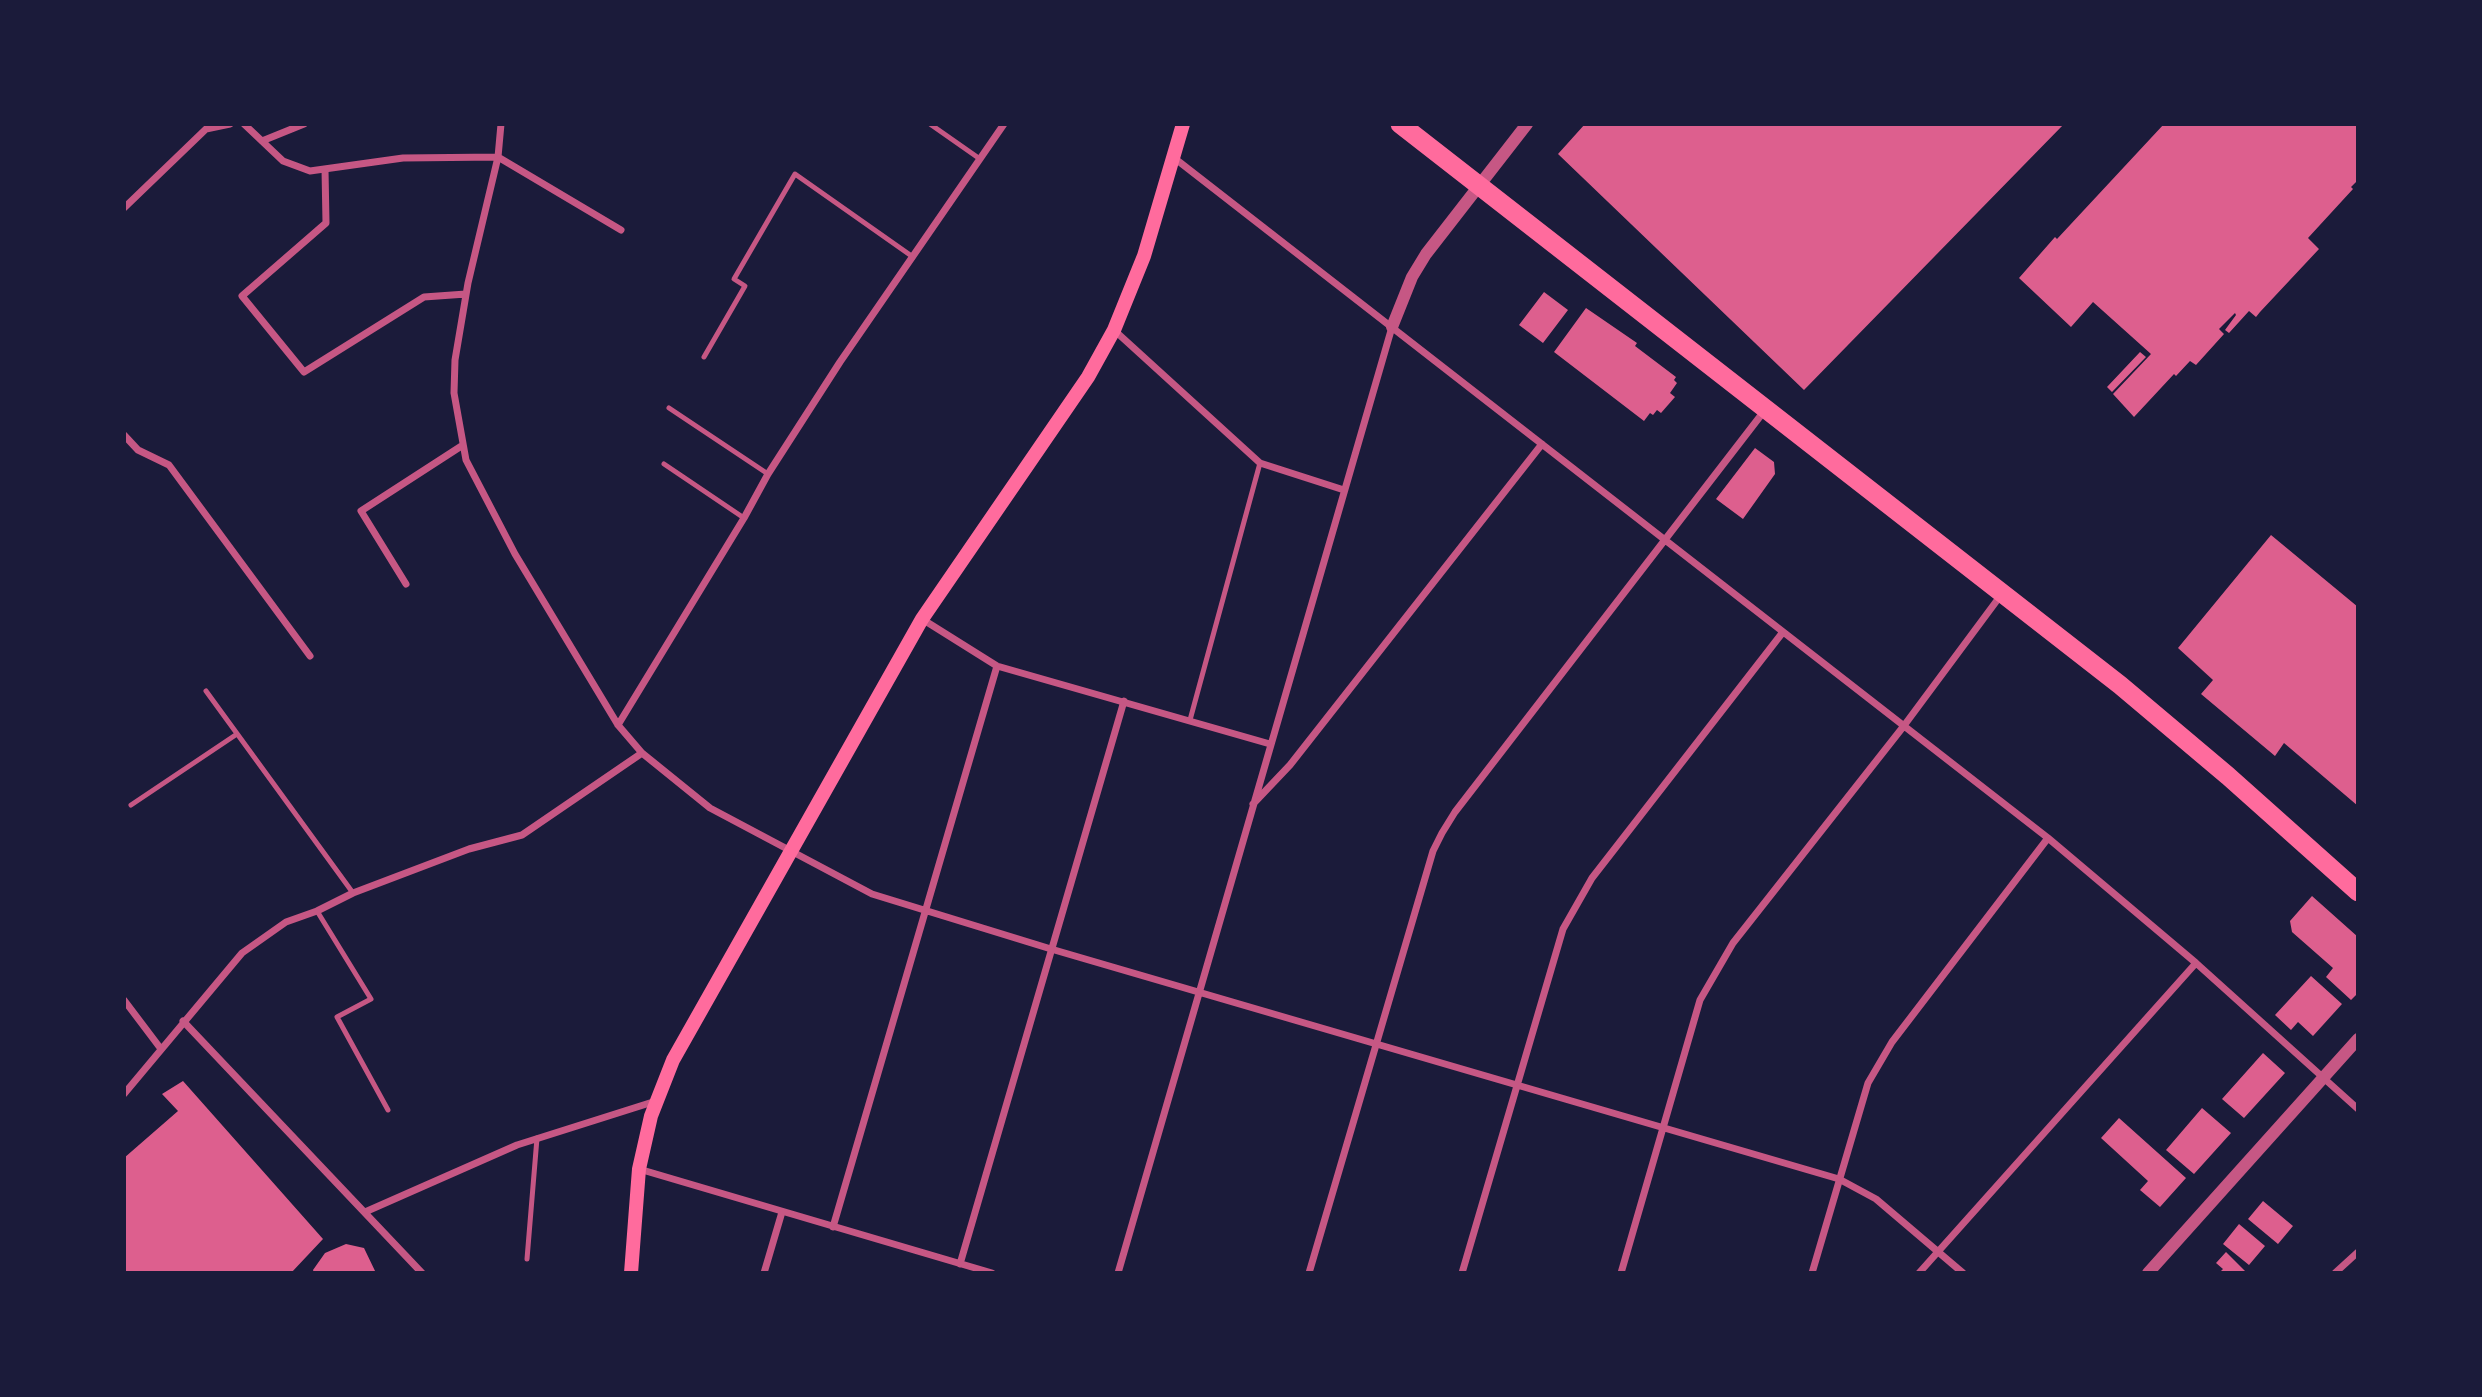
<!DOCTYPE html>
<html>
<head>
<meta charset="utf-8">
<style>
	body { margin:0 }
	#map { position:relative; width:2482px; height:1397px; overflow:hidden; background:#1b1b3a; font-family:Ubuntu,sans-serif }
	canvas { display:block }
	.frame { position:absolute; inset:0; border:126px solid #1b1b3a; pointer-events:none }
</style>
</head>
<body>
<div id="map">
<canvas width="2482" height="1397"></canvas>
<div class="frame"></div>
</div>
<script>
const c = document.querySelector('canvas').getContext('2d');
c.lineJoin = 'round';
function fillPath(path, color) { c.fillStyle = color; c.fill(path, 'evenodd'); }
const toPath = rows => new Path2D(rows.map(r => 'M' + r).join(''));
function trace(path, color, width, dash) { c.strokeStyle = color; c.lineWidth = width; c.lineCap = dash ? 'butt' : 'round'; c.setLineDash(dash || []); c.stroke(path); }
fillPath(toPath([
	[1585,124,2064,124,1804,390,1558,154],
	[2164,124,2358,124,2358,180,2351,187,2353,189,2308,238,2319,249,2260,312,2256,317,2249,311,2229,333,2225,330,2236,315,2235,313,2219,329,2224,334,2196,365,2190,361,2176,376,2174,374,2134,417,2113,394,2151,354,2093,302,2071,327,2019,278,2055,237,2057,239],
	[1544,292,1568,310,1543,343,1519,325],
	[1586,308,1637,343,1635,346,1676,377,1674,380,1677,383,1670,393,1675,397,1661,413,1657,410,1653,415,1650,413,1644,421,1554,352],
	[2140,352,2146,357,2112,392,2107,387],
	[1755,448,1774,462,1775,474,1743,519,1716,499],
	[2271,535,2358,607,2358,806,2284,743,2275,756,2201,694,2213,680,2178,648],
	[2312,896,2358,937,2358,993,2351,1000,2326,977,2333,968,2292,932,2290,921],
	[2311,976,2342,1004,2313,1036,2298,1022,2291,1030,2275,1015],
	[2263,1053,2285,1073,2244,1118,2222,1099],
	[183,1081,323,1239,291,1273,124,1273,124,1158,178,1111,162,1094],
	[2202,1108,2231,1133,2194,1174,2166,1150],
	[2119,1118,2186,1178,2160,1207,2140,1190,2148,1181,2101,1138],
	[2263,1201,2293,1226,2278,1244,2248,1219],
	[2239,1224,2265,1246,2249,1265,2223,1244],
	[346,1244,364,1248,376,1273,314,1273,313,1270,325,1253],
	[2226,1252,2247,1273,2219,1273,2223,1269,2216,1263]
]), '#dd5f8e');
trace(toPath([
	[930,124,980,159],
	[704,357,745,286,734,279,795,174,913,257],
	[669,408,768,474],
	[664,464,744,518],
	[206,691,353,893],
	[1190,720,1260,463],
	[131,805,237,734],
	[317,911,371,999,337,1017,388,1110],
	[527,1259,537,1138]
]), '#c65784', 5);
trace(toPath([
	[244,124,283,161,310,171,403,158,498,157,621,230],
	[501,124,498,157,468,283,455,360,454,393,466,460,515,554,618,725,642,753,710,808,872,894,1051,949,1839,1179,1876,1199,1963,1273],
	[262,141,304,124],
	[1173,157,2048,838,2196,963,2358,1109],
	[325,169,326,223,242,296,304,372,424,297,466,294],
	[124,208,206,129,230,124],
	[1114,330,1260,463,1344,490],
	[124,435,138,450,169,465,310,656],
	[406,584,361,511,463,445],
	[922,619,997,666,1270,744],
	[618,725,744,518,768,474,840,362,1004,124],
	[1253,804,1290,765,1542,444],
	[124,1000,161,1049],
	[183,1021,422,1273],
	[124,1094,242,953,286,922,317,911,353,893,469,849,522,835,642,753],
	[639,1169,992,1273],
	[365,1212,517,1145,656,1101],
	[833,1227,997,666],
	[960,1264,1124,701],
	[764,1273,782,1212],
	[1118,1273,1392,327],
	[1309,1273,1433,851,1442,833,1455,812,1765,410],
	[1462,1273,1563,929,1592,878,1783,632],
	[1621,1273,1700,1000,1733,943,1903,727,2001,595],
	[1812,1273,1868,1083,1892,1042,2048,838],
	[1919,1273,2196,963],
	[2335,1273,2358,1252]
]), '#c65784', 7);
trace(toPath([
	[1392,327,1412,277,1426,254,1527,124],
	[2148,1273,2358,1039]
]), '#c65784', 12);
trace(toPath([
	[631,1273,639,1169,651,1116,673,1060,922,619,1088,377,1114,330,1144,256,1183,124]
]), '#ff6b9d', 14);
trace(toPath([
	[1400,124,2120,685,2228,776,2358,892]
]), '#ff6b9d', 19);
</script>
</body>
</html>
